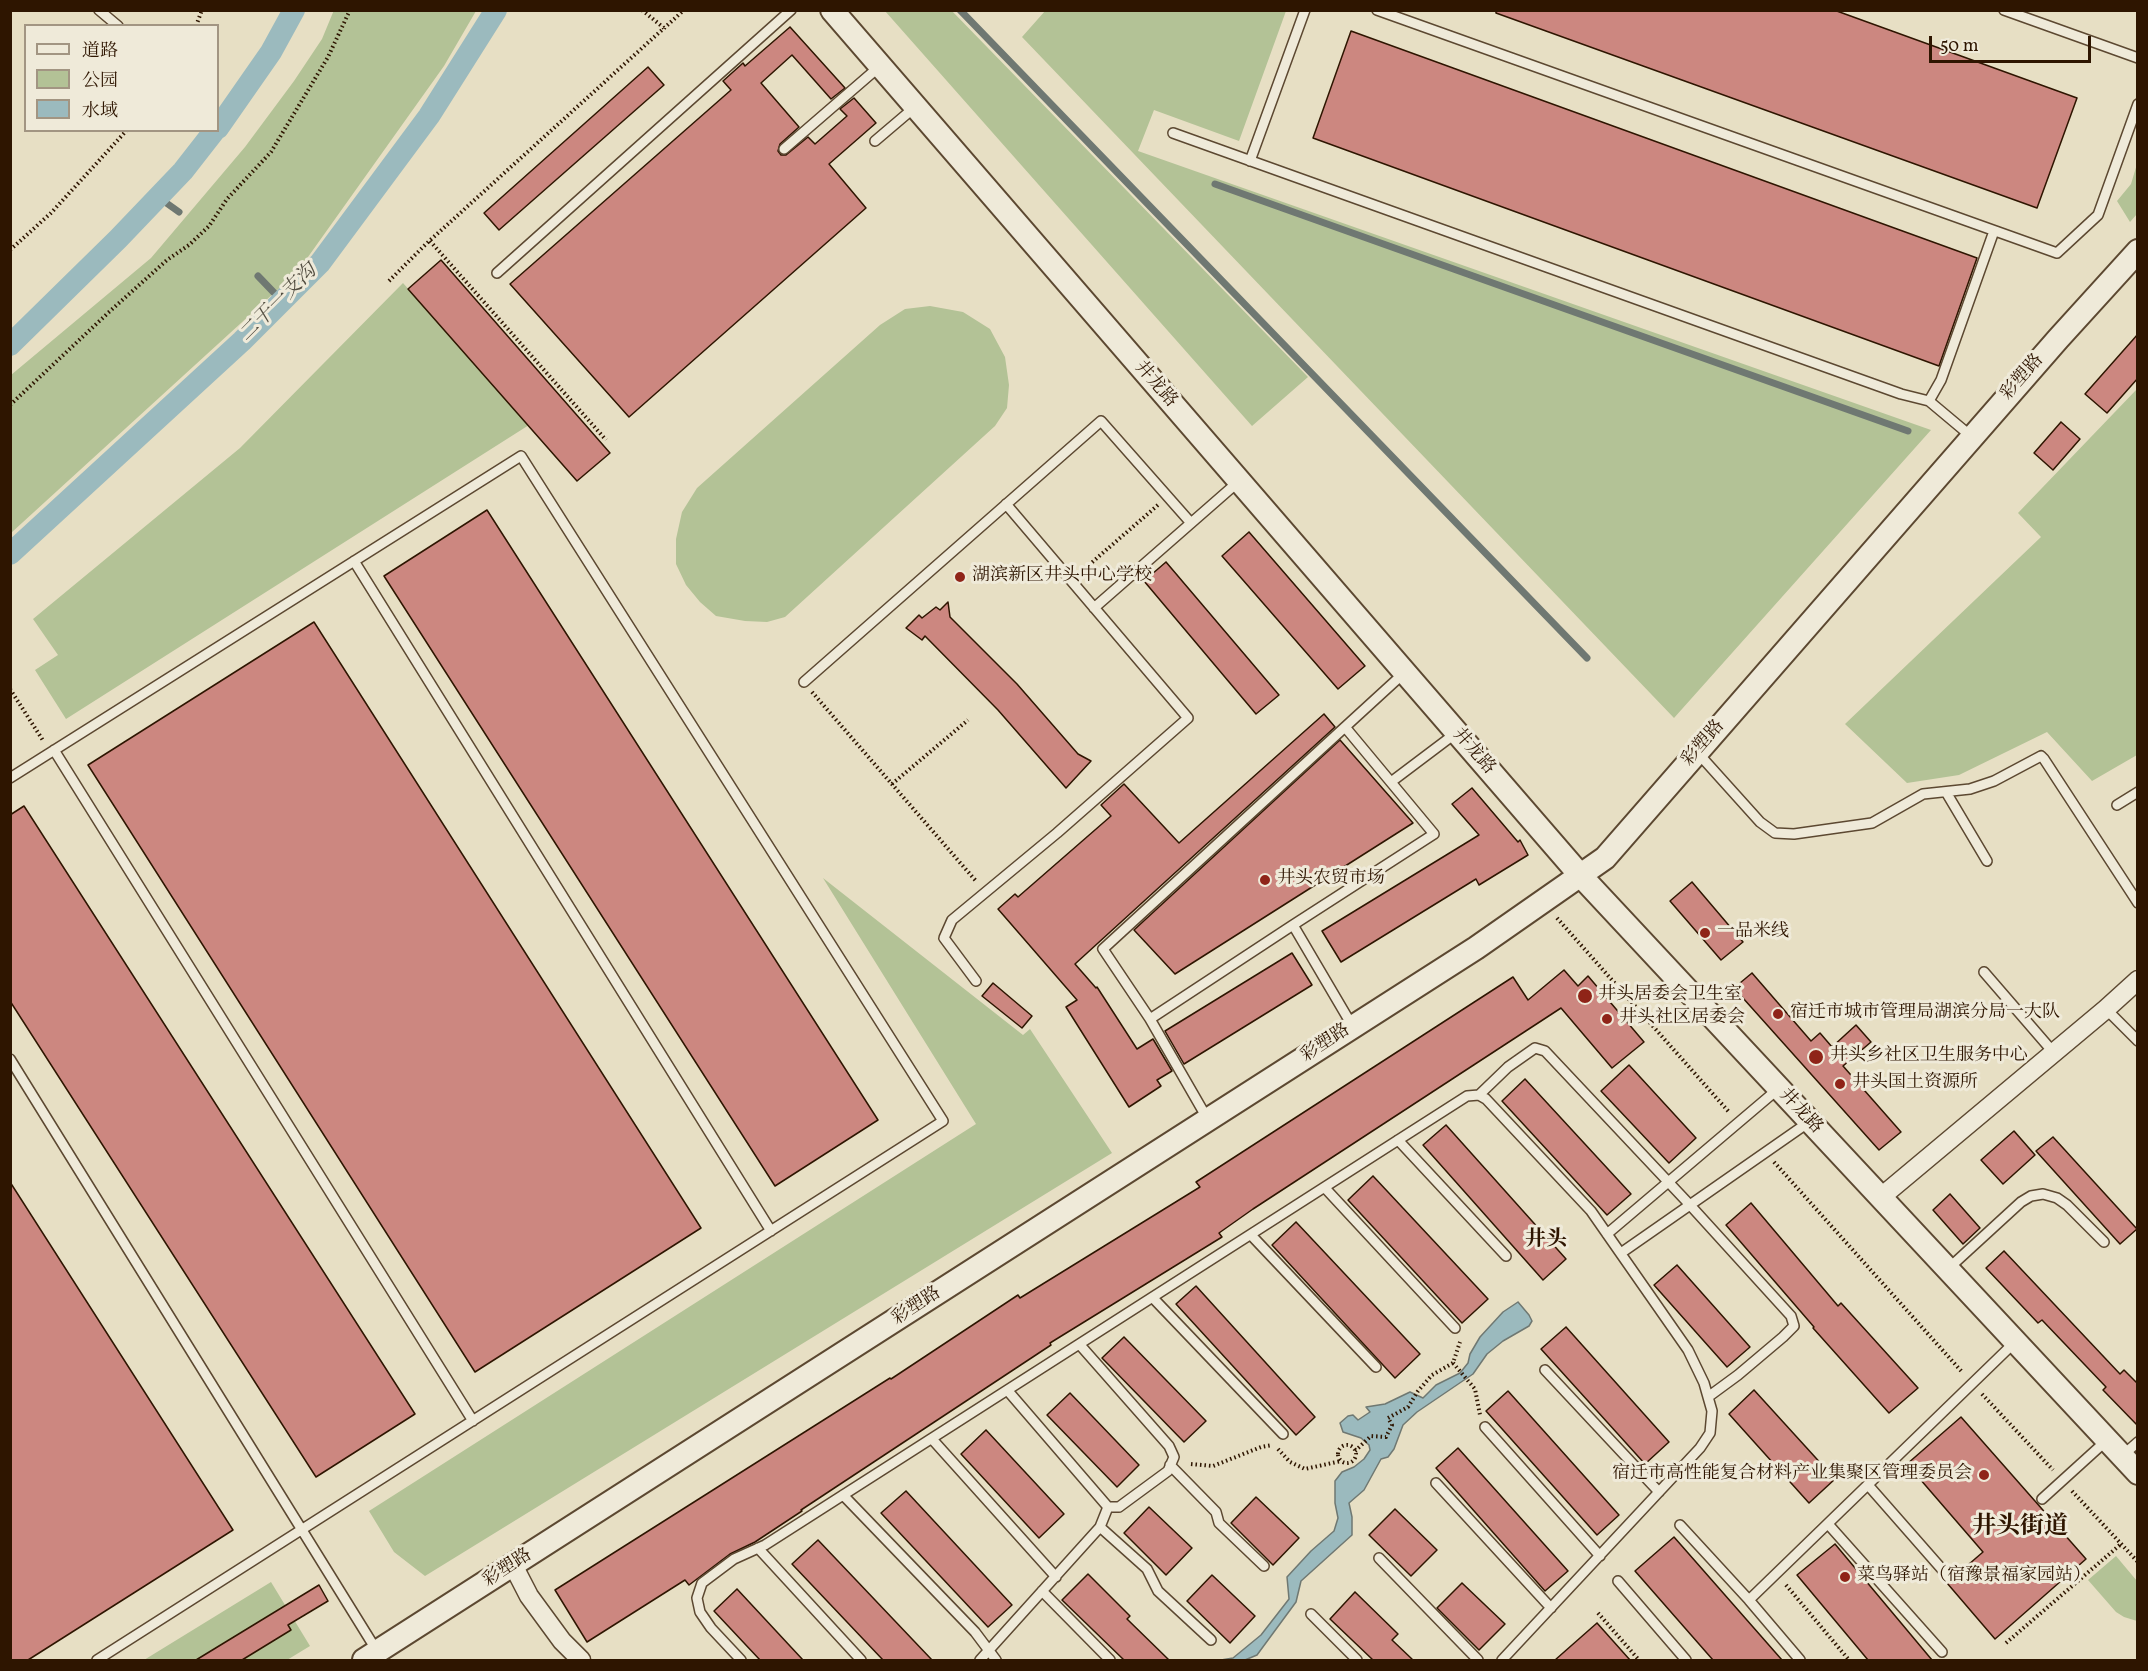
<!DOCTYPE html>
<html>
<head>
<meta charset="utf-8">
<style>
	body { margin:0 }
	#map { position:relative; width:2148px; height:1671px; overflow:hidden; background:#e7dfc4; font-family:Vollkorn,"Noto Serif SC",serif }
	canvas { display:block }
	.frame { position:absolute; inset:0; border:12px solid #2e1500; pointer-events:none }
	.legend { position:absolute; left:24px; top:24px; width:195px; height:108px; box-sizing:border-box; background:#efead9; border:2px solid #a29582; margin:0; padding:8px 10px; list-style:none; font-size:18px; color:#2e1500 }
	.legend li { display:flex; align-items:center; gap:12px; height:30px }
	.legend b { width:30px; border:2px solid #a29582 }
	.scale { position:absolute; left:1929px; top:36px; width:162px; height:27px; box-sizing:border-box; border:3px solid #2e1500; border-top:0; padding-left:8px; font-size:18px; line-height:21px; white-space:nowrap; color:#2e1500; -webkit-text-stroke:4px #efead9; paint-order:stroke }
</style>
</head>
<body>
<div id="map">
<canvas width="2148" height="1671"></canvas>
<div class="frame"></div>
<ul class="legend">
<li><b style="height:8px;background:#efead9"></b>道路</li>
<li><b style="height:16px;background:#b3c296"></b>公园</li>
<li><b style="height:16px;background:#9bbabe"></b>水域</li>
</ul>
<div class="scale">50 m</div>
</div>
<script>
const c = document.querySelector('canvas').getContext('2d');
c.lineJoin = 'round';
function fillPath(path, color) { c.fillStyle = color; c.fill(path, 'evenodd'); }
const toPath = rows => new Path2D(rows.map(r => 'M' + r).join(''));
function trace(path, color, width, dash) { c.strokeStyle = color; c.lineWidth = width; c.lineCap = dash ? 'butt' : 'round'; c.setLineDash(dash || []); c.stroke(path); }
function label(font, color, halo, rows, align = 'center') {
  c.font = font + ' Vollkorn,"Noto Serif SC",serif'; c.lineWidth = 6; c.setLineDash([]); c.textBaseline = 'middle'; c.strokeStyle = halo; c.fillStyle = color; for (const [text, x, y, turn = 0] of rows) {
    c.save(); c.translate(x, y); c.rotate((+turn || 0) * Math.PI / 180); c.textAlign = isNaN(turn) ? turn : align; if (halo) c.strokeText(text, 0, 0); c.fillText(text, 0, 0); c.restore();
  }
}
fillPath(toPath([
	[334,10,476,11,444,66,298,271,11,533,11,375,151,258,245,147,294,81,322,39],
	[885,11,952,11,1308,377,1252,426],
	[1045,11,1286,11,1239,141,1154,110,1138,151,1931,430,1674,718,1022,37],
	[2137,164,2137,214,2130,222,2117,201,2131,184],
	[403,283,529,425,66,719,35,670,58,655,33,619,240,448],
	[930,306,963,312,990,329,1005,357,1009,385,1007,408,995,426,785,617,767,622,745,621,716,616,700,602,686,585,676,564,676,539,682,512,697,488,880,325,905,309],
	[2137,389,2137,755,2092,781,2047,732,1959,775,1907,783,1845,724,2041,537,2018,513],
	[823,878,1023,1035,1030,1029,1112,1153,425,1576,394,1552,369,1511,976,1124],
	[2116,1556,2137,1581,2137,1621,2124,1617,2116,1612,2088,1580],
	[271,1582,310,1646,287,1660,144,1660]
]), '#b3c296');
const water = toPath([
	[1518,1302,1529,1315,1532,1321,1529,1326,1503,1341,1487,1354,1473,1374,1417,1412,1403,1425,1394,1449,1388,1457,1381,1459,1364,1490,1349,1503,1352,1517,1352,1535,1301,1581,1296,1602,1257,1655,1245,1660,1221,1660,1233,1658,1261,1635,1289,1599,1287,1577,1311,1551,1334,1531,1338,1518,1335,1503,1335,1481,1342,1472,1354,1467,1364,1459,1370,1450,1369,1445,1361,1438,1343,1432,1340,1423,1348,1416,1353,1415,1358,1420,1370,1412,1366,1407,1385,1404,1410,1392,1423,1398,1436,1385,1460,1373,1468,1363,1470,1354,1480,1337,1503,1312,1518,1302]
]);
fillPath(water, '#9bbabe');
trace(water, '#6f7872', 1.5);
trace(toPath([
	[960,10,1587,658],
	[1215,184,1908,431],
	[158,197,179,212],
	[258,276,282,301]
]), '#6f7872', 7);
trace(toPath([
	[218,128,271,52,294,10],
	[10,345,118,239,183,171,215,130],
	[10,554,242,341,320,263,429,116,496,10]
]), '#9bbabe', 22);
const building = toPath([
	[1496,10,1834,10,2077,98,2037,208,1496,13,1496,10],
	[790,27,845,88,831,99,792,55,761,83,799,127,780,144,778,151,781,155,786,155,808,137,815,144,847,116,840,109,854,98,876,123,829,164,866,208,629,417,510,284,731,90,723,81,743,63,745,66,790,27],
	[1351,31,1977,258,1939,366,1313,138,1351,31],
	[648,67,664,85,499,230,484,213,648,67],
	[441,260,610,453,577,481,408,289,441,260],
	[2138,334,2138,378,2107,413,2085,394,2138,334],
	[2061,422,2080,439,2053,470,2034,453,2061,422],
	[487,510,878,1120,775,1186,384,576,487,510],
	[1249,532,1365,666,1338,689,1222,556,1249,532],
	[1166,562,1279,695,1256,714,1144,581,1166,562],
	[948,602,950,617,1017,684,1078,754,1091,761,1066,788,998,710,925,636,922,640,906,628,919,615,922,618,936,607,940,610,948,602],
	[314,622,701,1228,475,1372,88,765,314,622],
	[1324,714,1335,727,1075,964,1096,988,1097,987,1137,1049,1153,1039,1172,1071,1157,1080,1161,1086,1129,1107,1066,1007,1077,1000,998,909,1015,894,1018,897,1111,816,1101,805,1124,784,1179,843,1324,714],
	[1340,740,1413,823,1175,974,1134,930,1340,740],
	[1472,788,1518,842,1520,840,1528,855,1479,885,1476,879,1341,962,1322,931,1479,835,1452,804,1472,788],
	[24,806,415,1414,316,1477,10,1001,10,815,24,806],
	[1692,882,1743,942,1721,960,1670,901,1692,882],
	[1292,953,1312,985,1184,1064,1165,1031,1292,953],
	[1564,970,1578,986,1588,976,1644,1042,1612,1068,1561,1008,1253,1209,1219,1233,1222,1237,1050,1343,1051,1345,801,1510,802,1511,755,1542,730,1554,689,1585,685,1580,587,1642,555,1590,890,1378,891,1379,1018,1295,1020,1298,1200,1187,1196,1182,1513,977,1528,1000,1564,970],
	[1752,973,1811,1041,1820,1033,1832,1047,1856,1025,1871,1042,1843,1066,1901,1132,1879,1150,1734,988,1752,973],
	[993,983,1032,1016,1022,1028,982,996,993,983],
	[1629,1065,1696,1138,1669,1163,1601,1091,1629,1065],
	[1525,1079,1631,1194,1607,1215,1502,1101,1525,1079],
	[1446,1125,1566,1259,1543,1280,1423,1145,1446,1125],
	[2014,1131,2035,1155,2003,1184,1981,1160,2014,1131],
	[2053,1137,2137,1229,2120,1244,2036,1151,2053,1137],
	[1373,1176,1488,1299,1462,1323,1348,1200,1373,1176],
	[10,1182,233,1530,28,1660,10,1660,10,1182],
	[1950,1194,1980,1228,1963,1244,1933,1210,1950,1194],
	[1751,1203,1838,1306,1841,1303,1918,1388,1889,1413,1813,1328,1814,1327,1726,1225,1751,1203],
	[1296,1222,1420,1354,1395,1378,1272,1245,1296,1222],
	[2004,1251,2120,1374,2124,1370,2138,1384,2138,1426,2103,1390,2106,1387,2042,1320,2038,1323,1986,1268,2004,1251],
	[1677,1265,1750,1347,1727,1367,1654,1285,1677,1265],
	[1196,1286,1315,1417,1296,1435,1176,1304,1196,1286],
	[1566,1327,1669,1442,1645,1464,1541,1349,1566,1327],
	[1124,1337,1206,1421,1184,1442,1102,1358,1124,1337],
	[1754,1390,1835,1479,1809,1503,1729,1414,1754,1390],
	[1508,1391,1619,1515,1597,1535,1486,1411,1508,1391],
	[1070,1393,1139,1465,1117,1487,1047,1415,1070,1393],
	[1961,1417,2086,1559,1995,1639,1947,1583,1983,1552,1907,1464,1961,1417],
	[986,1430,1064,1514,1039,1538,961,1454,986,1430],
	[1458,1448,1568,1571,1545,1591,1436,1468,1458,1448],
	[906,1491,1012,1605,988,1627,881,1513,906,1491],
	[1256,1497,1299,1538,1273,1565,1231,1523,1256,1497],
	[1149,1507,1192,1548,1166,1575,1124,1533,1149,1507],
	[1395,1509,1437,1550,1411,1576,1369,1535,1395,1509],
	[1674,1537,1782,1660,1713,1660,1635,1571,1674,1537],
	[818,1540,932,1660,883,1660,792,1564,818,1540],
	[1835,1544,1932,1660,1868,1660,1797,1575,1835,1544],
	[1088,1574,1130,1616,1127,1619,1169,1660,1124,1660,1062,1600,1088,1574],
	[1212,1575,1255,1616,1230,1643,1187,1601,1212,1575],
	[1462,1583,1505,1624,1479,1650,1437,1608,1462,1583],
	[319,1585,328,1601,288,1625,291,1630,242,1660,196,1660,319,1585],
	[737,1589,803,1660,760,1660,714,1611,737,1589],
	[1355,1592,1398,1634,1392,1640,1413,1660,1373,1660,1330,1619,1355,1592],
	[1597,1623,1630,1660,1555,1660,1597,1623]
]);
fillPath(building, '#cc8780');
trace(building, '#2e1500', 1.5);
const service = toPath([
	[99,10,118,26],
	[1377,10,2057,253,2098,215,2138,104],
	[2004,10,2138,58],
	[1173,133,1901,394,1929,401,1972,437],
	[875,141,915,107],
	[784,149,880,66],
	[1250,161,1305,10],
	[497,273,791,10],
	[1929,401,1941,380,1994,231],
	[354,561,771,1231],
	[1094,608,1238,482],
	[804,682,1101,421,1191,523],
	[1345,727,1404,673],
	[54,750,473,1421],
	[1697,752,1760,822,1775,833,1794,834,1872,823,1923,794,1970,789,1994,781,2041,756,2044,759,2138,903],
	[10,778,521,456,943,1121,97,1660],
	[1391,782,1456,733],
	[1946,792,1987,861],
	[2117,805,2138,792],
	[1293,925,1150,1019,1103,949,1345,727,1434,834,1293,925,1353,1027],
	[1984,972,2054,1053],
	[976,981,944,938,952,920,1057,833,1188,718,1006,504],
	[2106,1009,2138,1041],
	[1150,1019,1207,1118],
	[10,1059,377,1651],
	[1479,1095,1508,1067,1535,1048,1545,1051,1690,1205,1791,1316,1794,1326,1783,1337,1738,1375,1708,1397],
	[1398,1140,1506,1256],
	[1325,1188,1455,1328],
	[1607,1234,1778,1089],
	[1251,1235,1376,1367],
	[1621,1253,1809,1122],
	[1949,1268,2021,1202,2031,1196,2043,1194,2057,1198,2067,1205,2104,1242],
	[1153,1298,1283,1434],
	[1545,1370,1659,1492],
	[1008,1391,1108,1507,1119,1507,1168,1471,1174,1457,1169,1446,1080,1345],
	[1485,1427,1600,1556],
	[932,1439,1056,1577],
	[2122,1456,2138,1442],
	[1170,1465,1216,1512,1219,1523,1264,1566],
	[1436,1483,1551,1608],
	[1868,1485,1947,1575],
	[843,1495,975,1632,996,1660],
	[2042,1499,2107,1440],
	[1828,1524,1942,1652],
	[1680,1525,1749,1600],
	[1100,1527,1147,1569,1158,1591,1211,1640],
	[758,1548,861,1660],
	[1379,1558,1478,1660],
	[1618,1581,1686,1660],
	[1042,1591,1110,1660],
	[1311,1614,1357,1660],
	[741,1660,711,1628,700,1612,697,1598,702,1583,734,1559,765,1545,1467,1096,1479,1095,1486,1099,1591,1211,1688,1350,1704,1383,1712,1411,1710,1433,1700,1448,1502,1660],
	[980,1660,1100,1527,1108,1507],
	[1800,1660,1749,1600,2015,1342]
]);
const minor = toPath([
	[1880,1198,2106,1009,2138,980],
	[513,1565,529,1596,562,1641,581,1660]
]);
const tertiary = toPath([
	[832,10,1580,875,2138,1473],
	[364,1660,1476,948,1605,858,2058,339,2138,251]
]);
trace(service, '#5c4831', 12);
trace(minor, '#5c4831', 21);
trace(tertiary, '#5c4831', 26);
trace(toPath([
	[642,10,664,28],
	[196,26,202,10],
	[430,241,606,440],
	[10,250,51,213,127,130],
	[389,281,426,244,684,10],
	[10,405,108,313,167,260,189,245,209,226,227,199,271,152,328,57,350,10],
	[1082,571,1158,505],
	[10,689,44,742],
	[812,692,976,881],
	[892,784,968,720],
	[1557,918,1729,1112],
	[1774,1162,1963,1373],
	[1453,1363,1475,1389,1480,1415],
	[1982,1394,2053,1470],
	'1338 1454a9 9 0 1 1 18 0a9 9 0 1 1-18 0Z',
	[1278,1449,1290,1462,1305,1469,1341,1461],
	[1355,1451,1371,1436,1386,1437,1392,1425,1388,1418,1408,1407,1418,1391,1432,1375,1453,1363,1460,1342],
	[1191,1464,1213,1466,1261,1447,1272,1445],
	[2072,1491,2138,1562],
	[1786,1585,1849,1660],
	[1598,1613,1639,1660],
	[2006,1643,2121,1544]
]), '#2e1500', 4, [1.5, 3]);
trace(service, '#efead9', 9);
trace(minor, '#efead9', 18);
trace(tertiary, '#efead9', 22);
for (const [x, y, r, color] of [
	[960,577,6,"#8f2418"],
	[1265,880,6,"#8f2418"],
	[1705,933,6,"#8f2418"],
	[1585,996,8,"#8f2418"],
	[1778,1014,6,"#8f2418"],
	[1607,1019,6,"#8f2418"],
	[1816,1057,8,"#8f2418"],
	[1840,1084,6,"#8f2418"],
	[1984,1475,6,"#8f2418"],
	[1845,1577,6,"#8f2418"]
]) { const dot = new Path2D(); dot.arc(x, y, r, 0, 2 * Math.PI); c.fillStyle = color; c.fill(dot); trace(dot, '#efead9', 2); }
label('18px', '#2e1500', '#efead9', [
	["彩塑路",2023,378,-49],
	["井龙路",1155,385,49],
	["彩塑路",1704,744,-49],
	["井龙路",1473,752,49],
	["彩塑路",1326,1044,-33],
	["井龙路",1800,1112,47],
	["彩塑路",917,1307,-33],
	["彩塑路",508,1569,-33]
]);
label('18px', '#2e1500', '#efead9', [
	["湖滨新区井头中心学校",972,577],
	["井头农贸市场",1277,880],
	["一品米线",1717,933],
	["井头居委会卫生室",1598,996],
	["宿迁市城市管理局湖滨分局一大队",1790,1014],
	["井头社区居委会",1619,1019],
	["井头乡社区卫生服务中心",1830,1057],
	["井头国土资源所",1852,1084],
	["宿迁市高性能复合材料产业集聚区管理委员会",1972,1475,"right"],
	["菜鸟驿站（宿豫景福家园站）",1857,1577]
], 'left');
label('italic 20px', '#544f42', '#efead9', [
	["二干一支沟",279,304,-45]
]);
label('bold 21px', '#2e1500', '#efead9', [
	["井头",1546,1241]
]);
label('bold 24px', '#2e1500', '#efead9', [
	["井头街道",2020,1529]
]);
</script>
</body>
</html>
